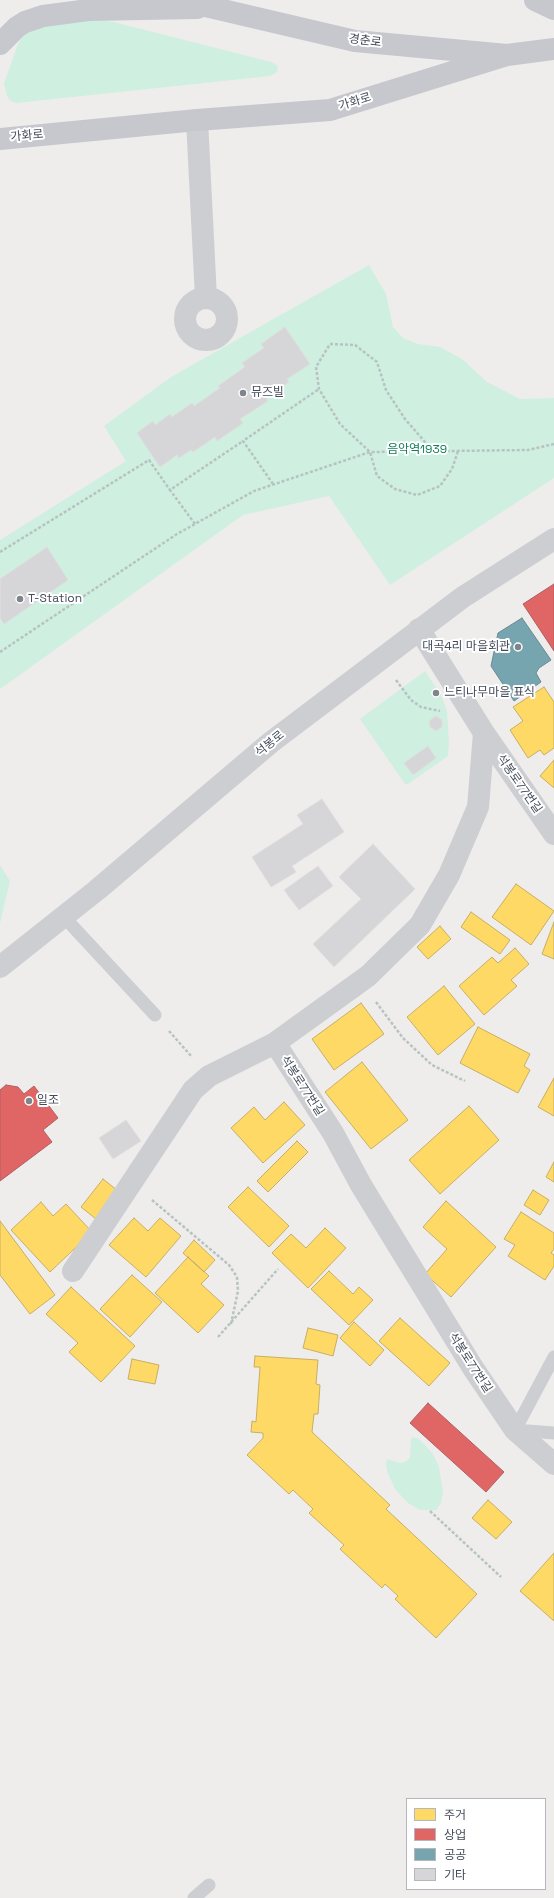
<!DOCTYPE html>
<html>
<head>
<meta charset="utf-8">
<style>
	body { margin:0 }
	#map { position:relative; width:554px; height:1898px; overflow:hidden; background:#eeedec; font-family:"Space Grotesk","Noto Sans KR",sans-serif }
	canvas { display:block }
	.legend { position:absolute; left:406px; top:1798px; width:140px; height:92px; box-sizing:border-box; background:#fff; border:1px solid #b4b7bd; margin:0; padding:5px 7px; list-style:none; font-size:12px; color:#434b5a }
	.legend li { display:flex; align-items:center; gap:8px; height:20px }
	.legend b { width:20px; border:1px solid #b4b7bd }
</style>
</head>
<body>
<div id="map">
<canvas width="554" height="1898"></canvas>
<ul class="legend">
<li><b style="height:11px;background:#ffd966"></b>주거</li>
<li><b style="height:11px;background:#e06666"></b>상업</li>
<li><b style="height:11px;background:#76a5af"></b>공공</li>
<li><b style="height:11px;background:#d6d6d8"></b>기타</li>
</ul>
</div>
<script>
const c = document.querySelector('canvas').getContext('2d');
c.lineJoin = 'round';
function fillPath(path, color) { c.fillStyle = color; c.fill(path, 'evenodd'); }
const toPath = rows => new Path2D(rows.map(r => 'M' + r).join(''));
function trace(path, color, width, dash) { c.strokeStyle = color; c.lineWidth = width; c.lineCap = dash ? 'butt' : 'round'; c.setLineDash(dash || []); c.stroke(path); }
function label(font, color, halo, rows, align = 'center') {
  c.font = font + ' "Space Grotesk","Noto Sans KR",sans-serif'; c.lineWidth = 4; c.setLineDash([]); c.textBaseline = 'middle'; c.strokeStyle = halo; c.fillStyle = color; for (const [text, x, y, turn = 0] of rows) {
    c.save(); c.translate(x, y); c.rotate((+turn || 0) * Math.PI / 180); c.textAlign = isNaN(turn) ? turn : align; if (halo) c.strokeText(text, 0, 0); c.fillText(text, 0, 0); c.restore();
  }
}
fillPath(toPath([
	[76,17,114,22,271,62,278,66,277,72,270,76,16,103,11,101,7,96,4,83,19,42,24,34,32,28],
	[369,265,386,294,393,327,403,338,418,344,440,347,462,359,487,382,520,399,554,398,554,478,390,585,329,496,243,515,0,689,0,540,126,461,104,426,171,377],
	[425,671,441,695,447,711,449,742,448,756,408,784,405,784,360,719],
	[0,865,10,881,0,923],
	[414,1437,420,1440,433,1454,439,1467,443,1492,441,1503,436,1510,420,1510,408,1503,395,1489,387,1471,386,1464,387,1459,400,1463,405,1462,410,1458,411,1439]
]), '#cfefe1');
const homes = toPath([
	[544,687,554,702,554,748,544,755,540,750,528,758,510,730,523,721,513,707,544,687],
	[554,760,554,788,540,776,554,760],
	[516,884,554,911,531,945,492,917,516,884],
	[471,912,510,940,500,954,461,927,471,912],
	[554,922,554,959,542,954,554,922],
	[440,926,451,939,428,959,417,947,440,926],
	[515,948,529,964,511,980,517,986,484,1015,459,986,492,957,498,963,515,948],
	[444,986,475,1024,438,1055,407,1017,444,986],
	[361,1003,384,1034,334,1070,312,1039,361,1003],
	[478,1027,530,1054,524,1066,530,1070,518,1093,460,1063,478,1027],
	[362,1062,408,1120,371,1149,325,1092,362,1062],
	[554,1078,554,1116,538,1107,554,1078],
	[284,1102,305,1125,263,1163,231,1128,254,1107,265,1120,284,1102],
	[469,1106,499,1140,440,1194,409,1160,469,1106],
	[297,1141,308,1152,268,1192,257,1181,297,1141],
	[554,1162,554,1182,546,1177,554,1162],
	[103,1179,118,1191,96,1219,81,1207,103,1179],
	[248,1187,289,1226,269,1247,228,1207,248,1187],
	[533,1190,549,1200,540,1215,524,1205,533,1190],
	[446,1201,496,1247,451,1297,425,1274,447,1249,423,1227,446,1201],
	[41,1202,53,1216,66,1204,92,1232,50,1272,11,1230,41,1202],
	[521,1212,554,1233,554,1249,551,1253,554,1255,554,1266,545,1280,508,1256,515,1245,504,1239,521,1212],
	[134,1218,148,1231,160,1218,181,1236,146,1277,109,1245,134,1218],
	[0,1221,55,1295,30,1314,0,1275,0,1221],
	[325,1228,346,1248,308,1288,272,1253,291,1234,306,1248,325,1228],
	[194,1240,215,1260,204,1272,183,1253,194,1240],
	[188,1257,209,1276,201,1284,224,1305,198,1333,155,1293,188,1257],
	[329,1271,353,1294,359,1287,373,1300,349,1325,311,1289,329,1271],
	[132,1275,162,1302,130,1337,100,1309,132,1275],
	[71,1287,135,1346,101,1382,69,1352,78,1343,46,1314,71,1287],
	[400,1318,450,1363,429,1386,379,1341,400,1318],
	[354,1322,384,1350,370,1366,340,1338,354,1322],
	[308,1328,338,1335,333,1356,303,1348,308,1328],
	[255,1356,318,1360,316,1384,320,1385,318,1414,314,1414,312,1432,390,1505,386,1509,477,1594,436,1638,395,1599,398,1596,385,1584,382,1588,340,1549,344,1545,309,1513,313,1509,293,1490,289,1494,247,1455,263,1438,263,1433,251,1432,252,1421,256,1422,260,1367,254,1367,255,1356],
	[132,1359,159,1365,155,1384,128,1379,132,1359],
	[488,1500,512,1522,496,1539,472,1518,488,1500],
	[554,1553,554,1621,520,1591,554,1553]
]);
fillPath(homes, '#ffd966');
trace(homes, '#c7ae62', 1);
const shops = toPath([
	[554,584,554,651,523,604,554,584],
	[6,1085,18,1087,24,1094,34,1086,58,1118,43,1130,52,1142,0,1181,0,1090,6,1085],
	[428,1403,504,1472,486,1492,410,1423,428,1403]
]);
fillPath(shops, '#e06666');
trace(shops, '#b15e62', 1);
const public = toPath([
	[522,618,551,660,539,668,536,673,541,682,514,701,491,666,498,633,522,618]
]);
fillPath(public, '#76a5af');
trace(public, '#678a96', 1);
const building = toPath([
	[285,327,310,364,287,379,289,382,266,398,268,401,240,419,243,423,217,441,215,437,193,452,191,450,179,458,177,455,160,467,137,433,153,421,155,425,170,414,172,417,192,403,194,406,220,388,218,386,245,367,242,363,264,348,261,344,285,327],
	[47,547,68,580,4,624,0,618,0,579,47,547],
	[436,716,442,720,442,727,436,731,430,727,429,721,436,716],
	[428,746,436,758,413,775,404,763,428,746],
	[322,799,344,832,292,866,296,872,271,887,252,857,303,824,297,815,322,799],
	[373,844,415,889,334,967,313,944,361,899,339,877,373,844],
	[318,866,333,886,299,910,284,890,318,866],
	[126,1120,141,1141,113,1159,99,1138,126,1120]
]);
fillPath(building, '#d6d6d8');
trace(building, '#dfdedf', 1);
trace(toPath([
	[432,450,405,419,386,390,377,362,355,345,330,344,316,367,319,389,340,424,370,452,377,476,395,489,417,495,440,486,452,469,458,451],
	[273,484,243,441,319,389],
	[195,524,170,490,243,441],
	[0,552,149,460,170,490],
	[0,652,177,534,254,491,370,452,528,450,554,444],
	[396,680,411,700,421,707,440,711],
	[376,1002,403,1038,432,1065,465,1081],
	[169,1031,192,1057],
	[152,1200,229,1265,237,1277,238,1291,231,1324],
	[218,1337,278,1269],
	[430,1511,501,1577]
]), '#b7c3c2', 2.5, [3, 2]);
trace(toPath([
	[64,917,155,1015],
	[554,1357,515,1430,554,1433],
	[194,1898,209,1885]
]), '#cdced2', 13);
trace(toPath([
	[197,120,206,298],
	'185 319a21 21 0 1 1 42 0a21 21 0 1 1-42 0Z',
	[419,629,484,733,478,807,449,875,420,925,368,976,275,1043,333,1133,361,1185,473,1368,515,1430,554,1464],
	[484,733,554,834],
	[73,1271,193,1090,209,1076,275,1043]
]), '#cdced2', 22);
trace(toPath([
	[0,967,97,890,270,743,463,597,554,539]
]), '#ccced2', 22);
trace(toPath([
	[180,0,355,41,507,55,554,49],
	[535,0,554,9],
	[0,44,17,27,25,22,43,16,88,10,197,8],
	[0,139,197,120,330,110,507,55]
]), '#c6c8ce', 22);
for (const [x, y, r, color] of [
	[243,393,4,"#7f848d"],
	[20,599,4,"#7f848d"],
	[518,647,4,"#7f848d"],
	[436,693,4,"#7f848d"],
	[29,1101,4,"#7f848d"]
]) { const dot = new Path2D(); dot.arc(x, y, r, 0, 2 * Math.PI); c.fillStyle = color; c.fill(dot); trace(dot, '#fff', 1.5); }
label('12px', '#434b5a', '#fff', [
	["경춘로",365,41,7],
	["가화로",355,102,-17],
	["가화로",27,136,-5],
	["석봉로",270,744,-39],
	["석봉로77번길",519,784,55],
	["석봉로77번길",302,1086,57],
	["석봉로77번길",470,1363,57]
]);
label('12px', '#434b5a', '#fff', [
	["뮤즈빌",251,393],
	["T-Station",28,599],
	["대곡4리 마을회관",510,647,"right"],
	["느티나무마을 표식",444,693],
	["일조",37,1101]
], 'left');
label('12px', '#127d5c', '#fff', [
	["음악역1939",417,450]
]);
</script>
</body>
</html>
